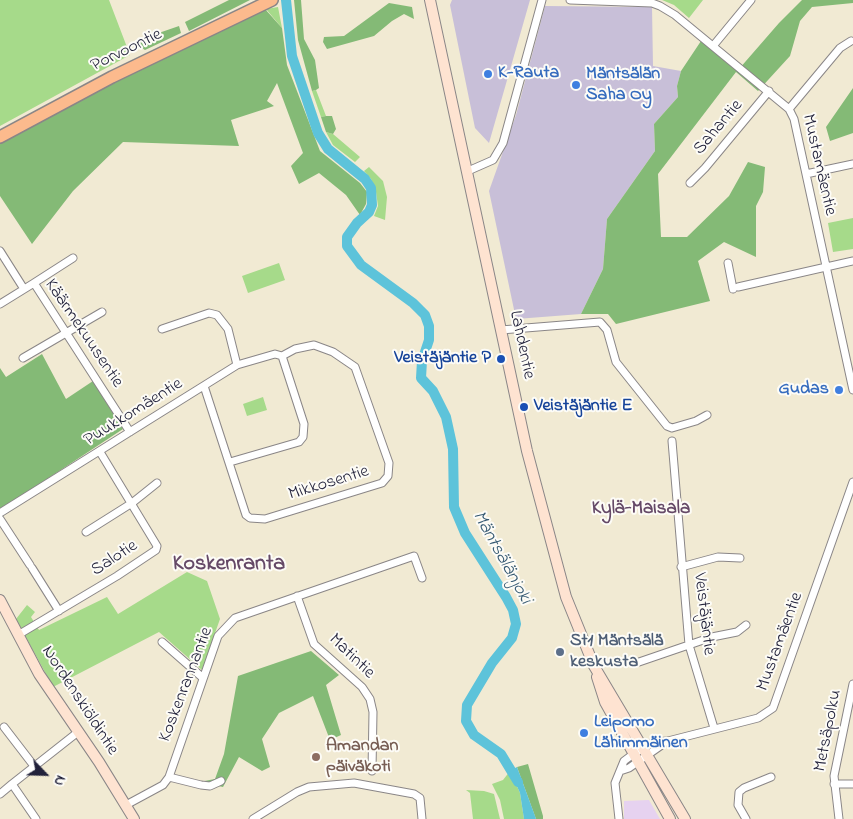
<!DOCTYPE html>
<html>
<head>
<meta charset="utf-8">
<style>
	body { margin:0 }
	#map { position:relative; width:853px; height:819px; overflow:hidden; background:#f1ead3; font-family:"Indie Flower",sans-serif }
	canvas { display:block }
	.north { position:absolute; left:20px; top:749px; width:50px; height:50px; -webkit-text-stroke:4px #fdfcf7; paint-order:stroke; rotate:114deg; font-size:14px; font-weight:700; line-height:20px; text-align:center; color:#22223b }
	.north::after { content:''; display:block; margin:auto; width:18px; height:22px; background:#22223b; clip-path:polygon(50% 0,100% 100%,50% 72%,0 100%) }
</style>
</head>
<body>
<div id="map">
<canvas width="853" height="819"></canvas>
<div class="north">N</div>
</div>
<script>
const c = document.querySelector('canvas').getContext('2d');
c.lineJoin = 'round';
function fillPath(path, color) { c.fillStyle = color; c.fill(path, 'evenodd'); }
const toPath = rows => new Path2D(rows.map(r => 'M' + r).join(''));
function trace(path, color, width, dash) { c.strokeStyle = color; c.lineWidth = width; c.lineCap = dash ? 'butt' : 'round'; c.setLineDash(dash || []); c.stroke(path); }
function label(font, color, halo, rows, align = 'center') {
  c.font = font + ' "Indie Flower",sans-serif'; c.lineWidth = 4; c.setLineDash([]); c.textBaseline = 'middle'; c.strokeStyle = halo; c.fillStyle = color; for (const [text, x, y, turn = 0] of rows) {
    c.save(); c.translate(x, y); c.rotate((+turn || 0) * Math.PI / 180); c.textAlign = isNaN(turn) ? turn : align; if (halo) c.strokeText(text, 0, 0); c.fillText(text, 0, 0); c.restore();
  }
}
fillPath(toPath([
	[649,800,660,819,624,819,624,801]
]), '#e6d2f0');
fillPath(toPath([
	[452,0,530,0,489,143,475,128,450,5],
	[545,6,652,7,653,66,681,71,677,86,678,97,654,124,655,151,607,219,603,269,581,314,516,319,489,191,516,115]
]), '#c8bfd8');
fillPath(toPath([
	[0,0,109,0,130,55,0,126],
	[662,0,703,0,689,18,674,5],
	[278,7,282,28,266,9],
	[316,90,326,116,321,117,312,91],
	[326,132,333,134,360,157,355,162,333,145],
	[369,167,383,181,387,197,385,220,374,216,378,206,376,192,371,179,364,171],
	[853,218,853,249,833,252,828,223],
	[279,263,285,280,248,293,242,276],
	[263,397,267,410,247,416,243,404],
	[187,572,207,581,220,619,202,670,159,632,53,687,16,619,27,605,35,612,31,617,39,630,107,597,118,614],
	[510,771,520,793,524,819,504,819,500,800,492,784,503,780],
	[466,790,484,791,494,794,500,819,473,819,470,793]
]), '#a6da8a');
fillPath(toPath([
	[229,0,250,0,189,31,185,22],
	[294,0,301,0,304,39,315,60,319,88,316,90,312,91,298,40],
	[802,0,853,0,853,3,812,7,800,21,790,56,758,91,736,72,658,174,661,237,687,237,729,196,748,162,765,167,763,192,756,206,756,257,724,242,698,261,710,301,616,324,608,314,581,314,603,269,607,219,655,151,654,124,678,97,677,86,681,71,701,41,739,69,779,23],
	[389,3,412,7,414,19,404,14,392,21,374,36,327,49,323,42,324,37,344,36],
	[265,9,282,28,287,65,320,151,360,183,367,192,366,204,360,215,346,195,319,173,299,184,291,166,303,153,277,83,267,101,274,106,231,120,239,146,123,142,73,191,32,244,0,196,0,142,89,94],
	[179,26,181,33,145,50,134,43,144,42,150,36],
	[853,88,853,133,830,141,826,127],
	[326,116,332,116,336,129,333,134,326,132,321,117],
	[42,354,66,399,93,381,123,429,0,510,0,368,6,377],
	[311,651,339,675,326,685,341,735,330,740,313,696,279,713,262,739,270,767,262,771,239,757,223,787,199,782,215,779,224,754,238,676],
	[528,764,543,816,543,819,536,819,517,767]
]), '#84ba76');
fillPath(toPath([
	[517,767,535,816,536,819,524,819,520,793,510,771]
]), '#5dc3da');
trace(toPath([
	[286,0,292,56,318,133,328,149,365,179,371,188,372,205,369,212,357,223,347,237,347,246,361,265,413,303,425,315,429,326,429,340,422,361,421,378,433,391,446,417,453,449,454,507,465,533,506,597,513,610,516,624,512,638,492,663,467,705,466,721,474,735,501,754,518,782]
]), '#5dc3da', 10);
const street = toPath([
	[570,0,652,3,660,6,675,15,789,109,794,119,853,390],
	[713,46,751,0],
	[789,109,840,48,851,41],
	[468,171,493,160,503,143,542,0],
	[806,174,853,164],
	[690,183,705,168,769,91],
	[0,251,24,289],
	[728,263,733,289],
	[34,283,73,258],
	[738,287,853,261],
	[0,304,34,283,130,432],
	[162,329,209,313,217,315,228,329,237,365],
	[501,330,600,322,607,330,616,362,667,426,672,428,696,421,707,415],
	[23,358,102,312],
	[204,386,246,515,250,518,265,519,382,483,388,476,389,463,355,367,333,352,314,345,295,349,282,356],
	[672,441,689,645,714,728],
	[0,513,237,365,275,354,282,356,304,424,303,437,299,442,230,462],
	[0,519,30,565],
	[86,532,132,503,157,483],
	[681,567,718,557,740,558],
	[32,568,59,611],
	[297,596,314,644,362,687,370,699,373,712,372,771],
	[18,635,117,576,156,550,157,546,100,452],
	[162,642,203,678],
	[639,662,712,637,737,632,746,625],
	[4,727,34,766],
	[620,771,629,768,666,742],
	[169,777,201,785,210,786,221,781],
	[834,784,853,784],
	[0,794,12,784],
	[126,805,163,785,169,777,218,636,235,618,414,556,422,578],
	[36,819,12,784,78,732],
	[253,819,297,792,309,787,354,783,414,794,420,798,422,819],
	[619,819,615,783,624,761,632,755,653,742,668,741,758,718,773,708,853,482],
	[746,819,738,805,739,792,744,788,771,777],
	[839,819,834,776,853,684]
]);
const secondary = toPath([
	[430,0,527,451,566,597,594,666,685,819],
	[0,600,39,674,99,762,134,819],
	[597,677,605,702,670,819]
]);
const primary = toPath([
	[0,137,112,77,272,0]
]);
trace(street, '#8a8687', 9);
trace(secondary, '#8a8687', 12);
trace(primary, '#8a8687', 14);
trace(street, '#fff', 7);
trace(secondary, '#fee3d1', 10);
trace(primary, '#fcba8d', 11);
for (const [x, y, r, color] of [
	[488,74,5,"#3f7fe0"],
	[576,85,5,"#3f7fe0"],
	[501,359,5,"#1a4fb4"],
	[839,390,5,"#3f7fe0"],
	[524,407,5,"#1a4fb4"],
	[560,652,5,"#5c6f8a"],
	[584,733,5,"#3f7fe0"],
	[316,757,5,"#8d6e63"]
]) { const dot = new Path2D(); dot.arc(x, y, r, 0, 2 * Math.PI); c.fillStyle = color; c.fill(dot); trace(dot, '#fdfcf7', 2); }
label('18px', '#22223b', '#fdfcf7', [
	["Porvoontie",127,51,-26],
	["Sahantie",719,128,-50],
	["Mustamäentie",818,165,77],
	["Käärmekuusentie",83,334,56],
	["Lahdentie",521,345,78],
	["Puukkomäentie",134,413,-32],
	["Mikkosentie",329,484,-17],
	["Salotie",115,559,-33],
	["Veistäjäntie",703,614,83],
	["Mustamäentie",781,642,-70],
	["Matintie",351,657,44],
	["Koskenrannantie",187,685,-69],
	["Nordenskiöldintie",79,701,57],
	["Metsäpolku",829,731,-79]
]);
label('bold 18px', '#366cbe', '#fdfcf7', [
	["K-Rauta",498,74],
	["Mäntsälän",586,75],
	["Saha Oy",586,96],
	["Gudas",829,390,"right"],
	["Leipomo",594,723],
	["Lähimmäinen",594,744]
], 'left');
label('bold 18px', '#164399', '#fdfcf7', [
	["Veistäjäntie P",491,359],
	["Veistäjäntie E",534,407,"left"]
], 'right');
label('bold 18px', '#4e5e75', '#fdfcf7', [
	["St1 Mäntsälä",570,642],
	["keskusta",570,663]
], 'left');
label('bold 18px', '#785e54', '#fdfcf7', [
	["Amandan",326,747],
	["päiväkoti",326,768]
], 'left');
label('bold 19px', '#654967', '#fdfcf7', [
	["Kylä-Maisala",641,510]
]);
label('italic 19px', '#375a73', '#fdfcf7', [
	["Mäntsälänjoki",501,558,61]
]);
label('bold 22px', '#654967', '#fdfcf7', [
	["Koskenranta",229,565]
]);
</script>
</body>
</html>
